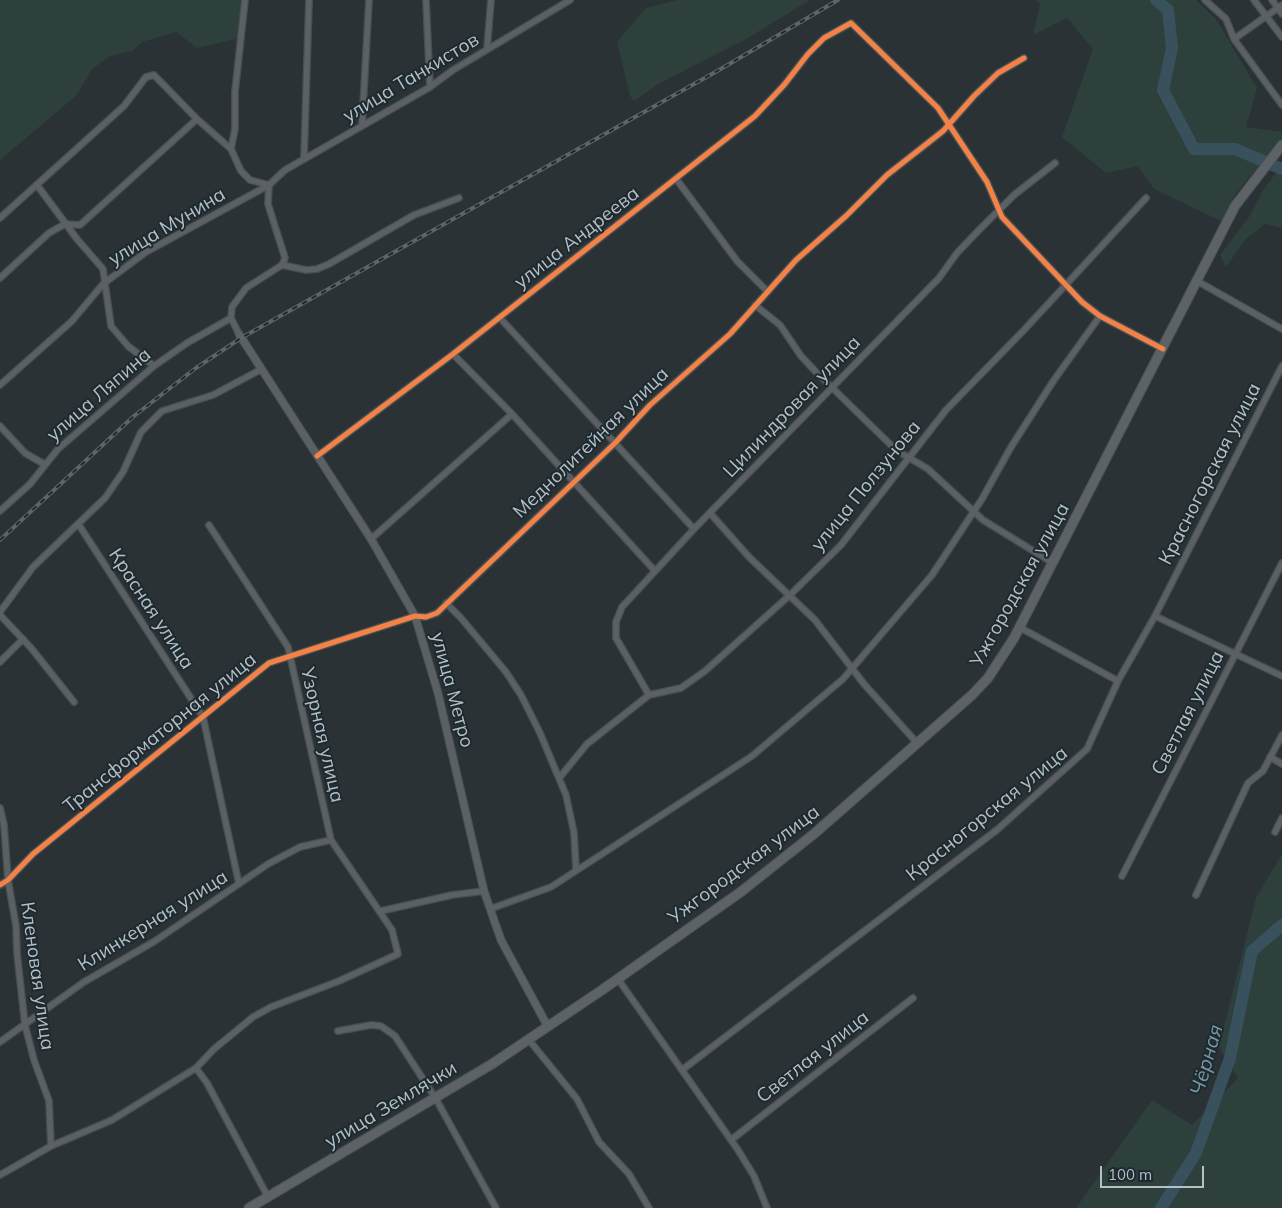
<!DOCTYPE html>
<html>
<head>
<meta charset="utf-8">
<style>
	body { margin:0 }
	#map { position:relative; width:1282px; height:1208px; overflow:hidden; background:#2a3235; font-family:Mulish,sans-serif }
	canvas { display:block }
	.scale { position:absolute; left:1100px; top:1166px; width:104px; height:22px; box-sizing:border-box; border:2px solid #b4c0c6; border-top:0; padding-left:6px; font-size:15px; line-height:18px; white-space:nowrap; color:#b4c0c6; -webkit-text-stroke:4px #1e2a2f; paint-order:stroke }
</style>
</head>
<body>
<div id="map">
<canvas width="1282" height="1208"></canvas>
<div class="scale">100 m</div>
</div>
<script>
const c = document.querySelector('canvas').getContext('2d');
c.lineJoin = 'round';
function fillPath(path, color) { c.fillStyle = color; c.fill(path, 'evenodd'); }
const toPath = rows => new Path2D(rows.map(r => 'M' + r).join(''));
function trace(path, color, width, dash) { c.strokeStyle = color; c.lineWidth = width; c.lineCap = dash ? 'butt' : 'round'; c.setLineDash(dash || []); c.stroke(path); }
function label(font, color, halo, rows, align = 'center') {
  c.font = font + ' Mulish,sans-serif'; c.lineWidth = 4; c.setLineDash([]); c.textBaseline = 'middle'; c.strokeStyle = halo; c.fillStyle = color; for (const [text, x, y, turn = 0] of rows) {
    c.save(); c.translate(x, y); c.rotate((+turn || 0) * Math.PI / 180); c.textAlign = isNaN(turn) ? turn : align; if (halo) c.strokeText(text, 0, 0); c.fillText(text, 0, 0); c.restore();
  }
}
fillPath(toPath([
	[0,0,245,0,240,38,197,48,176,32,142,42,132,51,110,56,92,69,77,95,0,160],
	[678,0,810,0,748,38,660,83,634,101,630,96,617,42,646,8],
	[1036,0,1196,0,1216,19,1257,88,1246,127,1282,132,1282,138,1237,192,1221,221,1154,189,1138,166,1106,173,1062,137,1093,49,1067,18,1033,35,1040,5],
	[1282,165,1282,228,1265,224,1245,240,1226,267,1220,255,1249,217,1263,190],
	[1282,854,1282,1208,1076,1208,1152,1100,1192,1125,1238,1078,1219,1047,1256,898]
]), '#2d403b');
trace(toPath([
	[1156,0,1168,10,1172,48,1163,90,1194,149,1235,149,1282,169],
	[1161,1208,1196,1153,1230,1058,1252,951,1282,925]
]), '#39515c', 12);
const minor = toPath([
	[426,0,430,87],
	[1205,0,1226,19,1234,39,1282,105],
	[1254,0,1282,37],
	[1272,0,1282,14],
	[1234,39,1282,5],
	[487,49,491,0],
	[362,125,369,0],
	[231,149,235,129,235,92,245,0],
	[304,158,309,0],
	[677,180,737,261,768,292],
	[37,185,77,239,103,269,111,326,128,346,154,366],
	[0,218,124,106,146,77,154,75,197,119,231,149,241,171,250,180,269,185],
	[65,224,80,225,197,119],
	[282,265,306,270,317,269,329,264,414,215,459,198],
	[0,278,49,233,65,224],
	[1197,281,1282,329],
	[755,305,780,325,801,356,816,372,896,450,928,469,983,520,1053,563],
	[500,318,694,529],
	[239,334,231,318,232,307,246,288,282,265,285,258,268,204,269,185],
	[453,354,512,414,655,571],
	[0,385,72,321,103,284,146,252,269,185,285,170,430,87,453,70,570,0],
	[0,426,25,453,44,464],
	[317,456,453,354,755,116,784,85,808,54,824,38,851,23,938,108,987,182,1002,217,1082,302,1100,316,1163,349],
	[0,511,30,484,58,449,154,366,187,343,231,318],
	[710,513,749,557,815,620,864,684,918,744],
	[79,525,203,717,239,884],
	[371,539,512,414],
	[446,603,461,618,506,672,521,695,540,733,566,795,574,833,576,869],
	[0,612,33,567,105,498,123,472,141,432,162,411,213,395,260,370],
	[0,615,32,649,74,702],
	[1155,616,1282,676],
	[1019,627,1118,681],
	[0,662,23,639],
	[649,695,616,638,616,622,622,607,694,529,939,278,957,253,978,231,1014,195,1055,163],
	[1270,757,1282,764],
	[560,777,587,744,649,695,681,688,705,671,790,595,841,545,946,410,1024,330,1146,198],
	[0,808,4,825,8,880,16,926,17,953,25,1025,34,1060,49,1101,51,1146],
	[1275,832,1282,818],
	[1122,876,1282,563],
	[0,885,8,880,33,854,269,663,415,616,426,617,437,613,615,443,650,405,730,334,796,260,846,216,887,175,943,131,974,96,998,73,1024,58],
	[1196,895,1248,783,1263,771,1282,735],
	[490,909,551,887,602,854,752,756,843,679,932,575,982,499,1011,447,1054,380,1100,316],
	[381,911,452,895,484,891],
	[618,979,738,1150,754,1176,767,1208],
	[338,1031,371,1025,381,1026,395,1036,436,1099,496,1208],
	[529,1040,577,1099,599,1142,629,1174,649,1208],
	[0,1042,84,982,155,941,268,864,300,847,331,840],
	[196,1068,207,1083,268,1197],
	[682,1070,998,829,1087,749,1118,681,1155,616,1282,366],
	[731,1140,913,998],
	[0,1175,51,1146,112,1120,196,1068,214,1049,253,1017,271,1007,339,981,398,954,392,930,331,840,288,647,209,525]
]);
const tertiary = toPath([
	[239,334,371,539,415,616,438,693,484,891,501,940,548,1027]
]);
const primary = toPath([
	[249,1208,492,1064,602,990,742,891,815,833,972,695,988,678,1014,638,1235,206,1282,145]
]);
trace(minor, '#484e50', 8);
trace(tertiary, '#484e50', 9);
trace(primary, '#484f52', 11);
trace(minor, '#5a6063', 5.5);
trace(tertiary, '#5a6063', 7);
trace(primary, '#5c6265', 9);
const rail = toPath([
	[0,540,134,416,196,368,241,338,719,70,838,0]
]);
trace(rail, '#5e6467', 4);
trace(rail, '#1e2a2f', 2, [5.5]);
trace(toPath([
	[317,456,453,354,755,116,784,85,808,54,824,38,851,23,938,108,987,182,1002,217,1082,302,1100,316,1163,349],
	[0,885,8,880,33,854,269,663,415,616,426,617,437,613,615,443,650,405,730,334,796,260,846,216,887,175,943,131,974,96,998,73,1024,58]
]), '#f48246', 5);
label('19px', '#b4c0c6', '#1e2a2f', [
	["улица Танкистов",411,78,-31],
	["улица Мунина",167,227,-31],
	["улица Андреева",577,238,-38],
	["улица Ляпина",99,395,-41],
	["Цилиндровая улица",792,407,-46],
	["Меднолитейная улица",591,443,-44],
	["Красногорская улица",1210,474,-63],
	["улица Ползунова",866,486,-51],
	["Ужгородская улица",1020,585,-61],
	["Красная улица",151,609,57],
	["улица Метро",452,690,75],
	["Светлая улица",1188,713,-63],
	["Трансформаторная улица",160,733,-39],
	["Узорная улица",322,735,77],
	["Красногорская улица",987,814,-39],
	["Ужгородская улица",744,865,-37],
	["Клинкерная улица",153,921,-32],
	["Кленовая улица",37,976,82],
	["Светлая улица",813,1057,-38],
	["улица Землячки",391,1105,-31]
]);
label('italic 20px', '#7798a7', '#1e2a2f', [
	["Чёрная",1207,1060,-74]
]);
</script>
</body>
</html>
